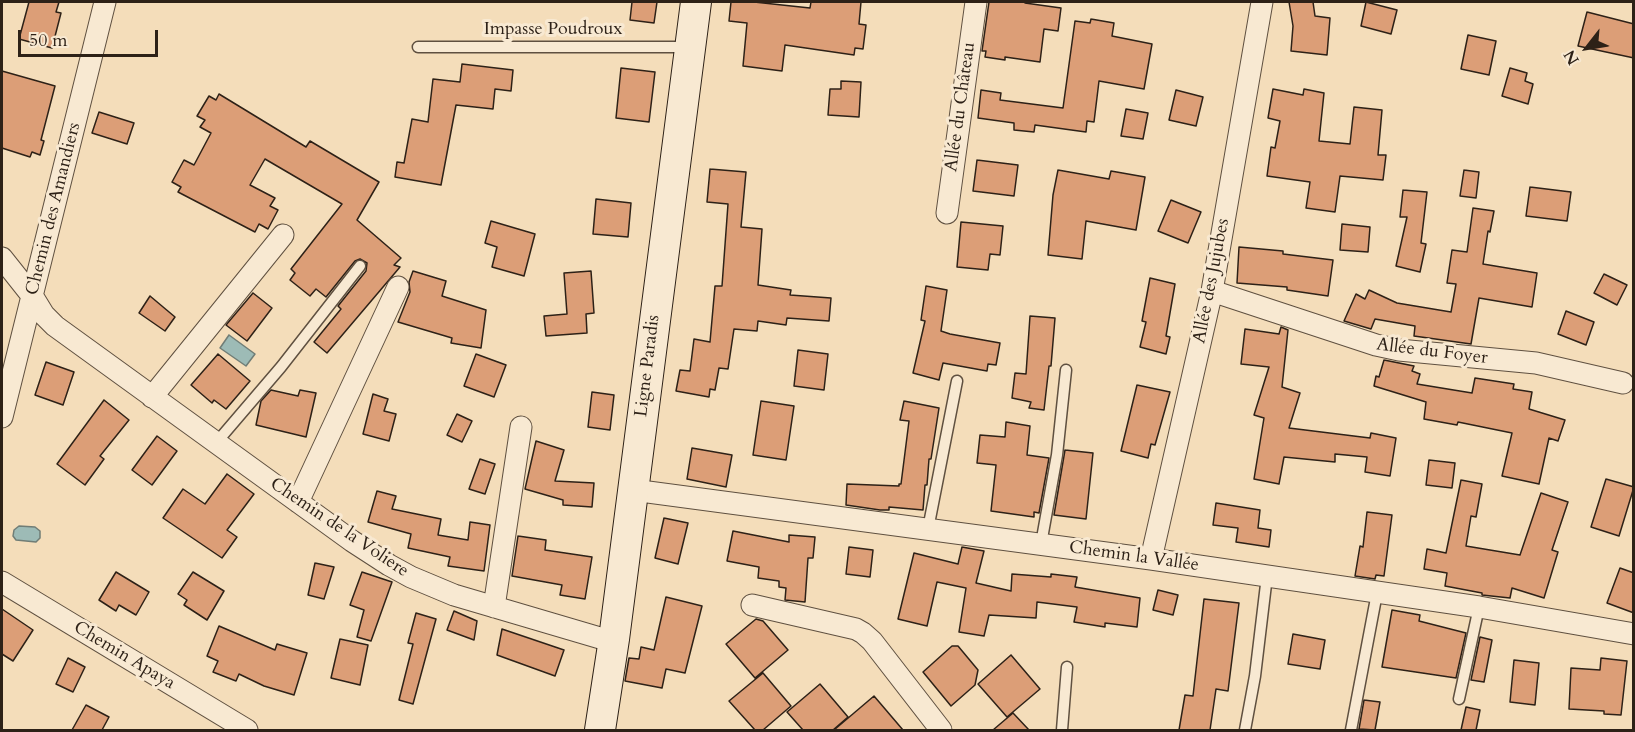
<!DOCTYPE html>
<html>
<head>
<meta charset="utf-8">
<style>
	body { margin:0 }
	#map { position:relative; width:1635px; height:732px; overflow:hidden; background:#f4ddba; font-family:Cardo,serif }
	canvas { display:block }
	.frame { position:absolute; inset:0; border:3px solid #2d2117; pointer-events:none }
	.north { position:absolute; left:1557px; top:18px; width:60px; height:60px; -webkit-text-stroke:4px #f8e9d2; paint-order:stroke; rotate:239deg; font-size:16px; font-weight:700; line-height:24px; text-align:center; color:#2d2117 }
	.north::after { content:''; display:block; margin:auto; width:21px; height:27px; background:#2d2117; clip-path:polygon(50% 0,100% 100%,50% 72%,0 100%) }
	.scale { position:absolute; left:18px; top:30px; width:140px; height:27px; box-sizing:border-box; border:3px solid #2d2117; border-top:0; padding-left:8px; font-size:18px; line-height:21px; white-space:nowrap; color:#2d2117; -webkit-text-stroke:4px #f8e9d2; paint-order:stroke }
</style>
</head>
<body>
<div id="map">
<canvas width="1635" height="732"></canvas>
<div class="frame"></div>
<div class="north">N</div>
<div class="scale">50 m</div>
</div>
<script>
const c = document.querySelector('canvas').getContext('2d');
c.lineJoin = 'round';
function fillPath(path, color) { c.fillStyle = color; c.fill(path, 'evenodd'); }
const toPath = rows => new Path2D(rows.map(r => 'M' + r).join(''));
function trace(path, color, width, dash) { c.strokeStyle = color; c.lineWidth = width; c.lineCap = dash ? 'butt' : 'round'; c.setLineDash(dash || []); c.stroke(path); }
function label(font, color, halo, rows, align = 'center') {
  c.font = font + ' Cardo,serif'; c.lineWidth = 6; c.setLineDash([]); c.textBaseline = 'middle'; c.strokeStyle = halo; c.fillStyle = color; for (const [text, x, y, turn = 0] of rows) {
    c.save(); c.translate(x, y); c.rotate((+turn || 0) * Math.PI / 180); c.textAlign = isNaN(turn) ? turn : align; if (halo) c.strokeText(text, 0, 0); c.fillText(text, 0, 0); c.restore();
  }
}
const water = toPath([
	[229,335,255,354,246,366,220,348,229,335],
	[19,526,35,527,40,531,40,538,36,542,16,540,13,536,14,530,19,526]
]);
fillPath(water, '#9dbbb6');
trace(water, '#707d76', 1.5);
const building = toPath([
	[29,2,59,2,56,12,61,13,52,48,19,39,29,2],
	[632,2,657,2,654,23,630,20,632,2],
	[731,2,754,2,810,8,811,2,861,2,859,24,866,25,863,49,855,48,854,55,785,45,782,71,743,66,747,23,729,21,731,2],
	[989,2,1025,2,1025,3,1061,8,1058,31,1044,29,1040,62,1005,57,1005,60,985,57,986,51,982,51,989,2],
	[1289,2,1313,2,1315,16,1330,18,1327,55,1291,51,1293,26,1289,2],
	[1366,2,1397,10,1391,34,1361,26,1366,2],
	[1587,12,1634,24,1634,58,1578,46,1587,12],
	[1091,19,1114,23,1112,36,1152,44,1144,89,1099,81,1094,122,1087,121,1086,132,1035,125,1034,132,1014,130,1014,123,978,118,981,90,1001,93,1000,100,1063,108,1075,21,1090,23,1091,19],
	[1468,35,1496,41,1489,75,1461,69,1468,35],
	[462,64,513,70,511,91,495,89,493,109,456,105,441,185,395,177,397,162,404,163,412,119,428,122,433,79,460,82,462,64],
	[621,68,655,72,649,122,616,118,621,68],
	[1510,68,1527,73,1525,81,1533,84,1528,104,1502,96,1510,68],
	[2,71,55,86,41,140,44,141,40,155,32,152,30,157,2,148,2,71],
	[841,81,861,82,859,117,828,115,830,89,841,89,841,81],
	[1273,89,1303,95,1304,89,1324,93,1319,141,1350,144,1354,107,1382,110,1378,155,1386,155,1383,180,1340,176,1335,212,1306,208,1310,182,1267,176,1271,147,1275,148,1280,121,1268,118,1273,89],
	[1176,90,1203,97,1196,126,1169,120,1176,90],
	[219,94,306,147,310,141,379,182,357,220,401,258,394,265,400,267,327,353,314,342,341,309,338,306,366,271,367,263,360,259,355,261,326,297,316,289,310,296,290,280,295,273,291,269,342,204,265,159,250,185,275,198,270,206,278,210,268,229,259,224,255,232,178,192,181,187,172,182,184,160,194,165,211,133,200,127,205,120,197,116,209,96,216,100,219,94],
	[1126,109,1148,113,1143,139,1121,136,1126,109],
	[99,112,134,123,127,144,92,133,99,112],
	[977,160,1018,165,1014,196,973,191,977,160],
	[710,169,746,172,741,227,762,229,758,285,791,290,790,295,831,298,829,321,787,318,786,325,758,321,757,331,734,329,728,369,719,368,715,390,710,389,709,397,676,391,680,370,690,371,694,339,710,342,715,286,722,286,728,204,707,202,710,169],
	[1058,170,1109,179,1111,171,1145,177,1136,230,1086,221,1082,259,1048,255,1053,195,1058,170],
	[1464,170,1479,172,1476,198,1460,196,1464,170],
	[1530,187,1571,192,1567,221,1526,216,1530,187],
	[1403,190,1427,192,1421,243,1426,244,1420,272,1396,266,1407,217,1400,217,1403,190],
	[596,199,631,203,628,237,593,234,596,199],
	[1171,200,1201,212,1188,243,1158,231,1171,200],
	[1473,208,1494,211,1490,232,1488,231,1483,264,1537,273,1532,307,1479,298,1471,344,1414,336,1415,326,1375,319,1371,329,1344,321,1356,294,1365,299,1369,290,1397,303,1451,312,1456,284,1447,283,1452,250,1467,252,1473,208],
	[491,221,535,234,524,276,492,267,497,247,485,243,491,221],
	[961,222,1003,226,1000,255,990,254,988,270,957,267,961,222],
	[1342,224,1370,227,1368,252,1340,250,1342,224],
	[1239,247,1283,251,1283,254,1333,260,1328,296,1287,290,1287,287,1237,283,1239,247],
	[413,271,446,281,442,296,486,310,481,348,451,343,452,338,398,322,410,292,409,282,413,271],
	[591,271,594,313,586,314,587,333,546,336,544,316,567,314,564,273,591,271],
	[1604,274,1627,285,1617,305,1594,293,1604,274],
	[1150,278,1175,284,1166,336,1170,337,1166,354,1140,347,1146,322,1142,321,1150,278],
	[926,286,947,290,941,331,950,334,1000,343,996,365,988,364,987,371,943,363,939,380,913,373,925,321,921,320,926,286],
	[253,293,272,308,247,341,226,325,253,293],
	[150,296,175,317,165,331,139,313,150,296],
	[1566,311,1594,322,1586,345,1558,334,1566,311],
	[1030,316,1055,318,1051,366,1049,366,1044,410,1029,408,1031,402,1012,398,1015,373,1026,374,1030,316],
	[1281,327,1288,330,1282,387,1300,393,1289,428,1370,438,1371,433,1396,438,1390,476,1365,472,1367,457,1335,454,1335,462,1284,457,1279,484,1254,479,1264,418,1254,415,1269,367,1241,364,1245,329,1279,334,1281,327],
	[798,350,828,354,824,390,794,386,798,350],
	[218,354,250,381,226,409,214,400,212,403,191,385,218,354],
	[476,354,506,365,494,397,464,386,476,354],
	[1384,360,1414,366,1412,371,1420,374,1417,384,1472,393,1475,378,1514,384,1513,389,1532,392,1529,409,1565,420,1558,441,1549,438,1539,484,1502,476,1512,433,1458,422,1457,425,1424,419,1426,402,1374,386,1376,376,1379,377,1384,360],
	[46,362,74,372,63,405,35,395,46,362],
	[1137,385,1170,392,1155,445,1151,444,1148,458,1121,451,1137,385],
	[271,390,298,396,300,390,316,393,306,437,256,425,261,401,271,390],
	[592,392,614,395,610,430,588,427,592,392],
	[373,394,388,399,384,411,396,414,389,441,363,434,373,394],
	[104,400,129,420,100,456,104,459,85,485,57,464,104,400],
	[761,401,794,406,786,460,753,455,761,401],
	[904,401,939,408,931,459,929,459,927,485,925,485,923,510,889,507,889,510,880,510,846,505,847,484,899,486,899,484,901,484,909,421,900,420,904,401],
	[457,414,472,421,462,442,447,435,457,414],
	[1006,422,1030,426,1027,455,1049,458,1039,513,1034,512,1034,517,991,511,996,465,977,463,980,435,1005,437,1006,422],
	[157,436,177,451,152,485,132,470,157,436],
	[536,441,564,450,555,481,594,483,592,507,563,505,563,500,525,489,536,441],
	[692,448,732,455,726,487,687,479,692,448],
	[1065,450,1093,453,1086,519,1054,515,1065,450],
	[480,459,495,464,485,494,469,489,480,459],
	[1429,460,1455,463,1452,488,1426,485,1429,460],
	[227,474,254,494,227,530,237,537,222,558,163,518,183,489,205,504,227,474],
	[1606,479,1634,487,1619,536,1591,527,1606,479],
	[1461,480,1482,484,1476,517,1471,516,1466,546,1520,555,1541,493,1568,502,1552,550,1558,552,1544,598,1512,588,1510,598,1482,595,1482,593,1445,586,1447,573,1424,569,1427,549,1446,553,1461,480],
	[377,491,396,496,392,509,441,519,438,535,468,540,470,522,490,525,484,571,448,566,450,557,408,548,411,534,368,522,377,491],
	[1216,503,1260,510,1258,528,1271,530,1269,547,1236,542,1238,528,1213,525,1216,503],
	[1367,512,1392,515,1384,576,1376,575,1375,579,1355,576,1360,546,1363,547,1367,512],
	[664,518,688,523,678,564,655,558,664,518],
	[733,531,789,542,789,535,815,537,813,558,808,558,805,602,785,600,786,588,779,587,779,581,758,578,759,567,727,561,733,531],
	[518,536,546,540,545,550,592,557,585,599,560,595,562,585,512,576,518,536],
	[849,547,873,550,870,577,846,574,849,547],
	[962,547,984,551,976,583,1011,591,1012,574,1051,577,1051,574,1077,577,1075,587,1140,598,1137,627,1105,623,1105,627,1074,622,1077,607,1037,602,1036,618,989,615,984,636,959,632,966,588,937,582,927,626,898,619,914,553,958,564,962,547],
	[315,563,334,567,324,599,308,595,315,563],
	[1620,568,1634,573,1634,613,1607,603,1620,568],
	[116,572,149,592,136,615,119,605,116,611,99,600,116,572],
	[193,572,224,591,207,620,184,605,187,600,178,594,193,572],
	[362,572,392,582,371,641,357,637,364,610,350,605,362,572],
	[1158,590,1178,595,1173,615,1153,610,1158,590],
	[666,597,702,606,685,673,666,669,662,688,625,681,629,658,639,659,641,647,654,650,666,597],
	[1204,599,1239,603,1228,691,1216,689,1210,730,1179,730,1185,695,1193,696,1204,599],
	[2,609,33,630,13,661,2,654,2,609],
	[1392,610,1420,615,1419,621,1466,633,1456,678,1382,667,1392,610],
	[454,611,477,621,474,640,447,630,454,611],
	[416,613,436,619,413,704,399,700,413,644,408,643,416,613],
	[756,619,763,621,788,650,755,678,726,644,756,619],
	[219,626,275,650,277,644,307,653,294,695,264,686,239,674,236,681,213,672,218,661,207,656,219,626],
	[502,629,564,650,555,676,497,655,502,629],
	[1293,634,1325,640,1320,669,1288,664,1293,634],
	[1480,637,1492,640,1484,682,1471,680,1480,637],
	[340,639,368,645,360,685,331,678,340,639],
	[952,646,958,646,978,670,975,685,951,706,923,672,952,646],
	[1011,655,1040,689,1007,717,978,684,1011,655],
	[68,658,85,667,73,692,56,684,68,658],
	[1601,658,1627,661,1621,715,1604,714,1604,711,1569,709,1571,668,1600,670,1601,658],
	[1514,660,1539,663,1535,705,1510,702,1514,660],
	[763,673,791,706,763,730,755,730,729,701,763,673],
	[820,684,848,717,833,730,803,730,787,712,820,684],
	[874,696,903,730,834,730,874,696],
	[1364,700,1380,702,1375,730,1359,729,1364,700],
	[86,705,109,717,102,730,72,730,86,705],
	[1466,707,1480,710,1476,730,1461,730,1466,707],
	[1013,713,1029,730,993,730,1013,713]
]);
fillPath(building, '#dc9e77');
trace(building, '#2d2117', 1.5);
const service = toPath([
	[418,47,688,47],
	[216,443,281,367,360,266],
	[928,529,957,381],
	[1041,544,1057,455,1066,370],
	[1459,699,1479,607],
	[1062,730,1067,667],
	[1245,730,1255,676,1267,576],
	[1351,730,1377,593]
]);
const minor = toPath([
	[947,213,976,2],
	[2,258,33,297,44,315,55,326,352,541,389,565,411,577,454,595,600,638,614,639],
	[1212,291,1376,345,1399,350,1536,363,1623,383],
	[152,397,283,235],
	[2,417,105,2],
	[633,490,1151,559,1479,607,1634,634],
	[298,502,398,287],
	[1151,559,1212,291,1262,2],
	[2,582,247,730],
	[752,605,856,629,863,633,872,641,941,730],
	[494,607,521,427]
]);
const secondary = toPath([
	[600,730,614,639,696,2]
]);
trace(service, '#5f5040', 13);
trace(minor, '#5f5040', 23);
trace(secondary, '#2d2117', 32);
trace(service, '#f8e9d2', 10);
trace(minor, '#f8e9d2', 21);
trace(secondary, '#f8e9d2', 30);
label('18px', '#2d2117', '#f8e9d2', [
	["Impasse Poudroux",553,30],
	["Allée du Château",961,107,-82],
	["Chemin des Amandiers",54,209,-76],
	["Allée des Jujubes",1212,281,-79],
	["Allée du Foyer",1432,352,7],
	["Ligne Paradis",648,366,-83],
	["Chemin de la Voliere",339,528,34],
	["Chemin la Vallée",1134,557,8],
	["Chemin Apaya",124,656,31]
]);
</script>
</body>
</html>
